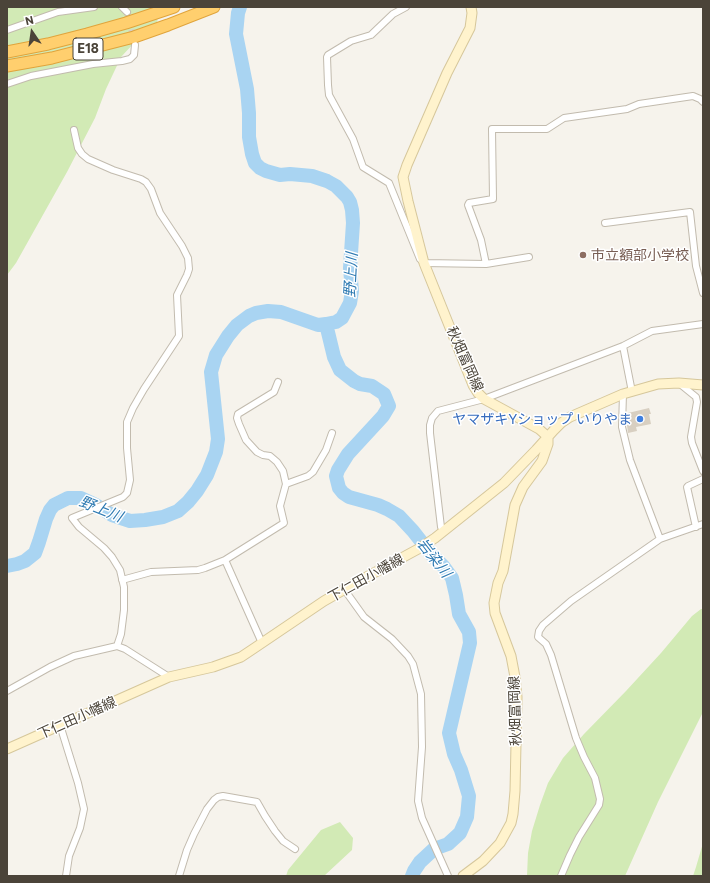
<!DOCTYPE html>
<html>
<head>
<meta charset="utf-8">
<style>
	body { margin:0 }
	#map { position:relative; width:710px; height:883px; overflow:hidden; background:#f6f3ec; font-family:Commissioner,sans-serif }
	canvas { display:block }
	.frame { position:absolute; inset:0; border:8px solid #4b4439; pointer-events:none }
	.north { position:absolute; left:12px; top:12px; width:40px; height:40px; -webkit-text-stroke:3px #fff; paint-order:stroke; rotate:347deg; font-size:11px; font-weight:700; line-height:16px; text-align:center; color:#4b4439 }
	.north::after { content:''; display:block; margin:auto; width:14px; height:18px; background:#4b4439; clip-path:polygon(50% 0,100% 100%,50% 72%,0 100%) }
</style>
</head>
<body>
<div id="map">
<canvas width="710" height="883"></canvas>
<div class="frame"></div>
<div class="north">N</div>
</div>
<script>
const c = document.querySelector('canvas').getContext('2d');
c.lineJoin = 'round';
function fillPath(path, color) { c.fillStyle = color; c.fill(path, 'evenodd'); }
const toPath = rows => new Path2D(rows.map(r => 'M' + r).join(''));
function trace(path, color, width, dash) { c.strokeStyle = color; c.lineWidth = width; c.lineCap = dash ? 'butt' : 'round'; c.setLineDash(dash || []); c.stroke(path); }
function label(font, color, halo, rows, align = 'center') {
  c.font = font + ' Commissioner,"Noto Sans JP",sans-serif'; c.lineWidth = 3; c.setLineDash([]); c.textBaseline = 'middle'; c.strokeStyle = halo; c.fillStyle = color; for (const [text, x, y, turn = 0] of rows) {
    c.save(); c.translate(x, y); c.rotate((+turn || 0) * Math.PI / 180); c.textAlign = isNaN(turn) ? turn : align; if (halo) c.strokeText(text, 0, 0); c.fillText(text, 0, 0); c.restore();
  }
}
fillPath(toPath([
	[7,7,159,7,157,24,134,43,121,57,106,89,95,118,67,172,16,263,7,275],
	[701,609,703,609,703,712,658,802,625,876,527,876,528,853,532,831,540,805,548,783,563,758,584,734,626,691,661,653,692,616],
	[340,822,353,838,352,850,324,876,286,876,288,870,321,830],
	[703,843,703,876,693,876,696,867]
]), '#d2eab5');
trace(toPath([
	[326,324,334,357,340,370,354,381,360,384,372,386,384,394,389,406,383,416,348,454,338,470,336,476,339,488,343,493,349,497,378,505,387,509,399,516,413,531,431,554,444,567,452,578,456,595,459,614,469,632,470,643,449,733,454,754,461,770,469,796,467,817,460,833,448,844,434,849,420,862,414,871,412,876],
	[7,566,17,564,25,561,35,553,39,542,46,519,50,510,54,505,68,498,81,498,94,504,112,515,130,521,145,520,163,517,178,511,188,502,197,491,207,475,216,452,218,439,211,372,216,355,228,336,237,325,249,316,256,313,268,311,281,312,318,325,326,324,336,322,342,318,350,303,352,291,350,268,353,223,352,210,350,202,347,197,336,186,327,181,312,176,290,174,280,175,266,171,260,168,255,163,252,154,249,137,249,113,247,89,236,34,238,13,240,7]
]), '#a9d4f2', 14);
fillPath(toPath([
	[649,408,651,414,649,414,651,424,636,427,637,431,628,433,627,425,630,424,628,413]
]), '#d8cfc1');
trace(toPath([
	[127,12,134,40]
]), '#d4d0c8', 6, [6, 3]);
const street = toPath([
	[122,7,127,12],
	[406,7,393,14,371,35,351,41,328,55,327,57,328,85,329,95,353,139,363,167,389,183,420,259,424,263,486,264,529,257],
	[7,30,58,12,94,7],
	[7,84,31,76,93,64,122,61,130,59,134,55,135,45],
	[74,130,78,148,82,154,88,159,113,170,141,179,146,182,151,189,160,213,182,246,188,258,189,269,187,275,177,295,179,336,144,389,133,408,127,422,127,448,130,480,127,493,123,497,72,518,79,527,104,548,112,557,120,570,124,587,124,610,121,634,117,646],
	[605,223,690,212,696,266,703,293],
	[486,264,481,240,468,205,469,203,493,199,492,129,547,129,564,118,627,109,639,104,693,96,700,99,703,102],
	[623,346,632,392],
	[278,382,274,392,238,414,237,418,239,424,246,440,257,452,263,455,270,456,277,462,283,471,286,484],
	[680,384,696,397,697,402,691,437,692,443,703,471],
	[623,394,622,427,630,460,660,539],
	[696,527,687,487,688,486,703,479],
	[444,531,441,527,430,433,430,425,432,418,438,411,484,399,623,346,652,331,703,324],
	[122,580,151,572,198,570,205,568,225,560],
	[344,589,364,617,392,639,408,656,413,664,421,694,422,747,418,801,422,818,448,876],
	[262,643,225,560,284,523,280,506,286,484,308,476,313,472,326,450,332,433],
	[7,691,50,667,74,656,117,646,125,649,169,677],
	[60,725,78,783,84,809,80,828,69,856,66,876],
	[179,876,187,850,194,834,207,809,214,800,218,797,223,796,257,802,265,816,275,831,283,841,295,849],
	[561,876,570,855,579,837,599,805,600,799,595,778,584,757,576,738,551,655,546,644,538,637,539,631,543,625,571,601,660,539,703,524]
]);
const secondary = toPath([
	[471,7,472,13,470,28,447,73,407,165,403,177,408,201,424,263,473,385,478,393,484,399,539,429,548,437],
	[7,749,169,677,213,667,241,657,253,649,324,601,359,581,420,548,435,538,504,483,536,450,554,430,561,423,570,417,623,394,658,384,679,383,703,385],
	[463,876,483,861,500,843,511,823,513,814,515,791,517,697,515,677,511,656,495,613,494,603,498,583,503,571,515,505,523,487,542,461,548,444,548,438]
]);
const highway = toPath([
	[7,52,48,44,87,34,126,23,174,7],
	[7,66,52,58,134,37,168,25,214,7]
]);
trace(street, '#c2bbae', 8);
trace(secondary, '#d6c79b', 11);
trace(highway, '#e0a43c', 13);
trace(street, '#fff', 6);
trace(secondary, '#fff3cd', 9);
trace(highway, '#ffcf6e', 11);
for (const [x, y, r, color] of [
	[583,255,4,"#8d6e63"],
	[640,419,4,"#3f7fe0"]
]) { const dot = new Path2D(); dot.arc(x, y, r, 0, 2 * Math.PI); c.fillStyle = color; c.fill(dot); trace(dot, '#fff', 1.5); }
for (const [x, y, w] of [
	[88,49,30]
]) { const box = new Path2D(); box.roundRect(x - w / 2, y - 11, w, 22, 3); c.fillStyle = '#fff'; c.fill(box); trace(box, '#4b4439', 1); }
label('bold 13px', '#4b4439', null, [
	["E18",88,49]
]);
label('14px', '#785e54', '#fff', [
	["市立額部小学校",591,255]
], 'left');
label('14px', '#4b4439', '#fff', [
	["秋畑富岡線",465,359,66],
	["下仁田小幡線",366,578,-29],
	["秋畑富岡線",515,711,-92],
	["下仁田小幡線",77,718,-24]
]);
label('14px', '#366cbe', '#fff', [
	["ヤマザキYショップ いりやま",632,419]
], 'right');
label('italic 15px', '#2e7ab2', '#fff', [
	["野上川",351,275,-87],
	["野上川",101,509,22],
	["岩染川",434,558,52]
]);
</script>
</body>
</html>
